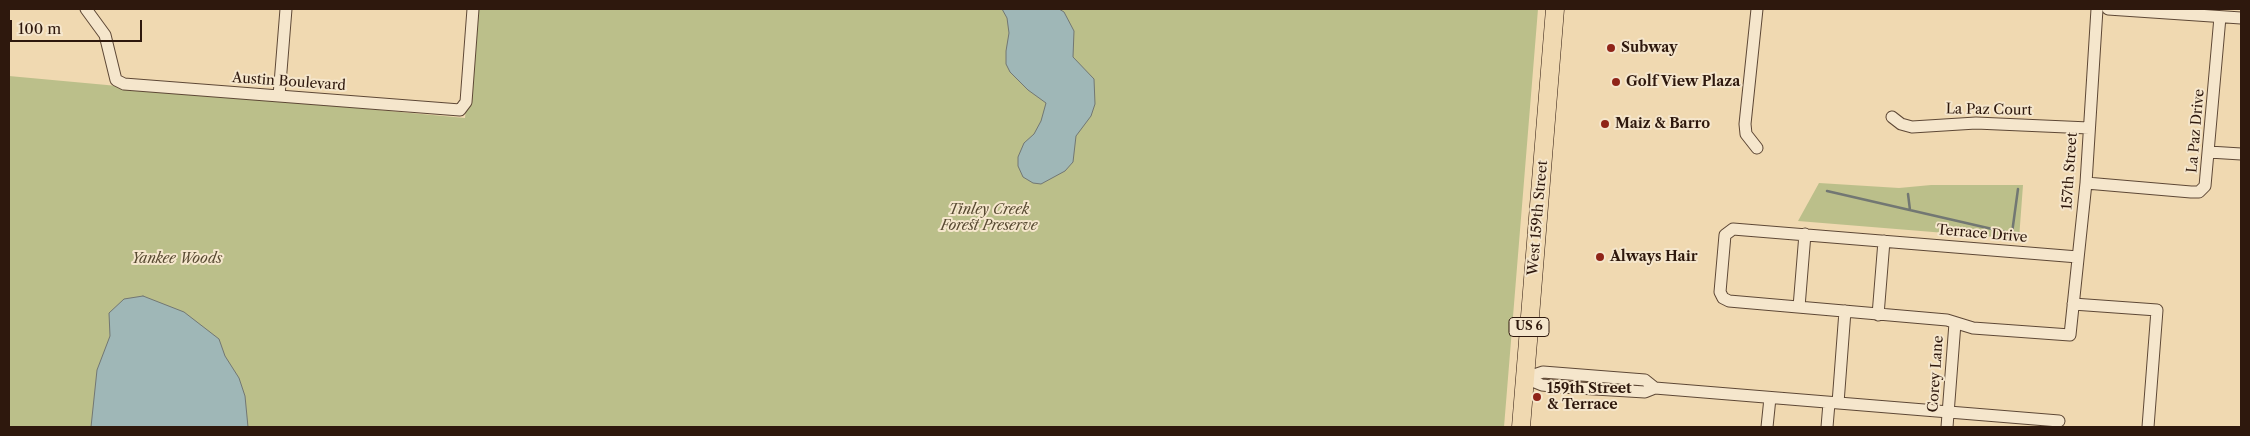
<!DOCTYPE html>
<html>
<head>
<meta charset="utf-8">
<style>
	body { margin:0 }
	#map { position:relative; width:2250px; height:436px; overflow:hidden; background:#f0d9b1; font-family:"Libre Caslon Text",serif }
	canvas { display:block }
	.frame { position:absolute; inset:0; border:10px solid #2e180d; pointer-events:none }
	.scale { position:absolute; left:10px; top:20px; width:132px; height:22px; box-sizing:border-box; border:2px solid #2e180d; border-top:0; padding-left:6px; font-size:15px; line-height:18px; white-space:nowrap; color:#2e180d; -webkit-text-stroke:4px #f5e6cc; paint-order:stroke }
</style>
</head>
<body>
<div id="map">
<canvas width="2250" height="436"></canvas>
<div class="frame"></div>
<div class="scale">100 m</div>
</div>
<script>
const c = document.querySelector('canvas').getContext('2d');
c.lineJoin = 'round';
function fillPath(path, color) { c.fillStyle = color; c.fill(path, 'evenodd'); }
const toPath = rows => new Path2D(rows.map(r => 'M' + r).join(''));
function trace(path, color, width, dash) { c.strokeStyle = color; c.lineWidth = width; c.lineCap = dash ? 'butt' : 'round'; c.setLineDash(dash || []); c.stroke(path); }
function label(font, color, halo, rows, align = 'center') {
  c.font = font + ' "Libre Caslon Text",serif'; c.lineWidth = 4; c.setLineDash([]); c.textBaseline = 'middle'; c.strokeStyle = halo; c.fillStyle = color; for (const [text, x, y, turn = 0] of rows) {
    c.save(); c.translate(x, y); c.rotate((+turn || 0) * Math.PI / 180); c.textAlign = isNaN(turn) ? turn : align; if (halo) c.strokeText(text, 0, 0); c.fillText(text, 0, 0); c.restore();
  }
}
fillPath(toPath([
	[475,9,1538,9,1504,427,9,427,9,76,465,118],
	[1819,183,1899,188,1931,185,2023,185,2019,239,1798,221]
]), '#bbbf8a');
const water = toPath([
	[1002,9,1059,9,1064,12,1074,31,1073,57,1094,79,1095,104,1091,116,1076,136,1073,162,1065,171,1041,184,1033,183,1023,177,1018,166,1018,157,1024,143,1034,134,1041,121,1046,103,1028,90,1010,72,1006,64,1006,51,1009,33,1007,18,1002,9],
	[143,296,184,312,219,339,225,356,239,378,245,396,248,427,91,427,97,370,110,336,109,313,124,299,143,296]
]);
fillPath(water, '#9fb7b7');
trace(water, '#727773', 1);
trace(toPath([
	[1827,191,2014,234],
	[1908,194,1910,210],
	[2012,233,2018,189]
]), '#727773', 2.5);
const minor = toPath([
	[86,9,105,35,116,80,124,84,460,110,466,102,473,9],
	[2108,9,2241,18],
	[279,96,286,9],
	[1892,117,1901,124,1912,127,1976,123,2089,128],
	[1757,148,1746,134,1745,124,1757,9],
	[2209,152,2241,154],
	[2086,183,2191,192,2199,192,2205,186,2220,17],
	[2078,257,1733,229,1725,235,1720,292,1723,298,1729,301,1947,320,1973,328,2070,335,2086,183,2097,9],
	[2073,304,2157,310,2148,427],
	[1799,307,1805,234],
	[1878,315,1884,241],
	[1525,378,1542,385,1561,387,1645,392,1655,388,2059,421],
	[1525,378,1543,372,1645,380,1655,388],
	[1838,403,1845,311],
	[1767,427,1770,398],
	[1827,427,1829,403],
	[1947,427,1955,323]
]);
const primary = toPath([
	[1521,427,1555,9]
]);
trace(minor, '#5e4836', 13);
trace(primary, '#2e180d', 19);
trace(minor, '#f5e6cc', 11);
trace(primary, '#f0d9b1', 18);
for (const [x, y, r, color] of [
	[1611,48,5,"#8f2418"],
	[1616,82,5,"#8f2418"],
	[1605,124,5,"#8f2418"],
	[1600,257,5,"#8f2418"],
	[1537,397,5,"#8f2418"]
]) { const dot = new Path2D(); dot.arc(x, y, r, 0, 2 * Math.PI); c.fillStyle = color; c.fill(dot); trace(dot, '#f5e6cc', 2); }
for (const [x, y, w] of [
	[1529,327,40]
]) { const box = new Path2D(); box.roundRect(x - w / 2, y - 9.5, w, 19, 4); c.fillStyle = '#f5e6cc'; c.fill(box); trace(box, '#2e180d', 1); }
label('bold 12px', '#2e180d', null, [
	["US 6",1529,327]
]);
label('bold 14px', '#2e180d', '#f5e6cc', [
	["Subway",1621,48],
	["Golf View Plaza",1626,82],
	["Maiz & Barro",1615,124],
	["Always Hair",1610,257],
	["159th Street",1547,389],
	["& Terrace",1547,405]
], 'left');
label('14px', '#2e180d', '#f5e6cc', [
	["Austin Boulevard",289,82,4],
	["La Paz Court",1989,110,1],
	["La Paz Drive",2196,131,-85],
	["157th Street",2070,171,-86],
	["West 159th Street",1538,218,-85],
	["Terrace Drive",1982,234,5],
	["Corey Lane",1936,374,-86]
]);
label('italic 14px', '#584a32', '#f5e6cc', [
	["Tinley Creek",989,210],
	["Forest Preserve",989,226],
	["Yankee Woods",177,259]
]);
</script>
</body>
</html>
